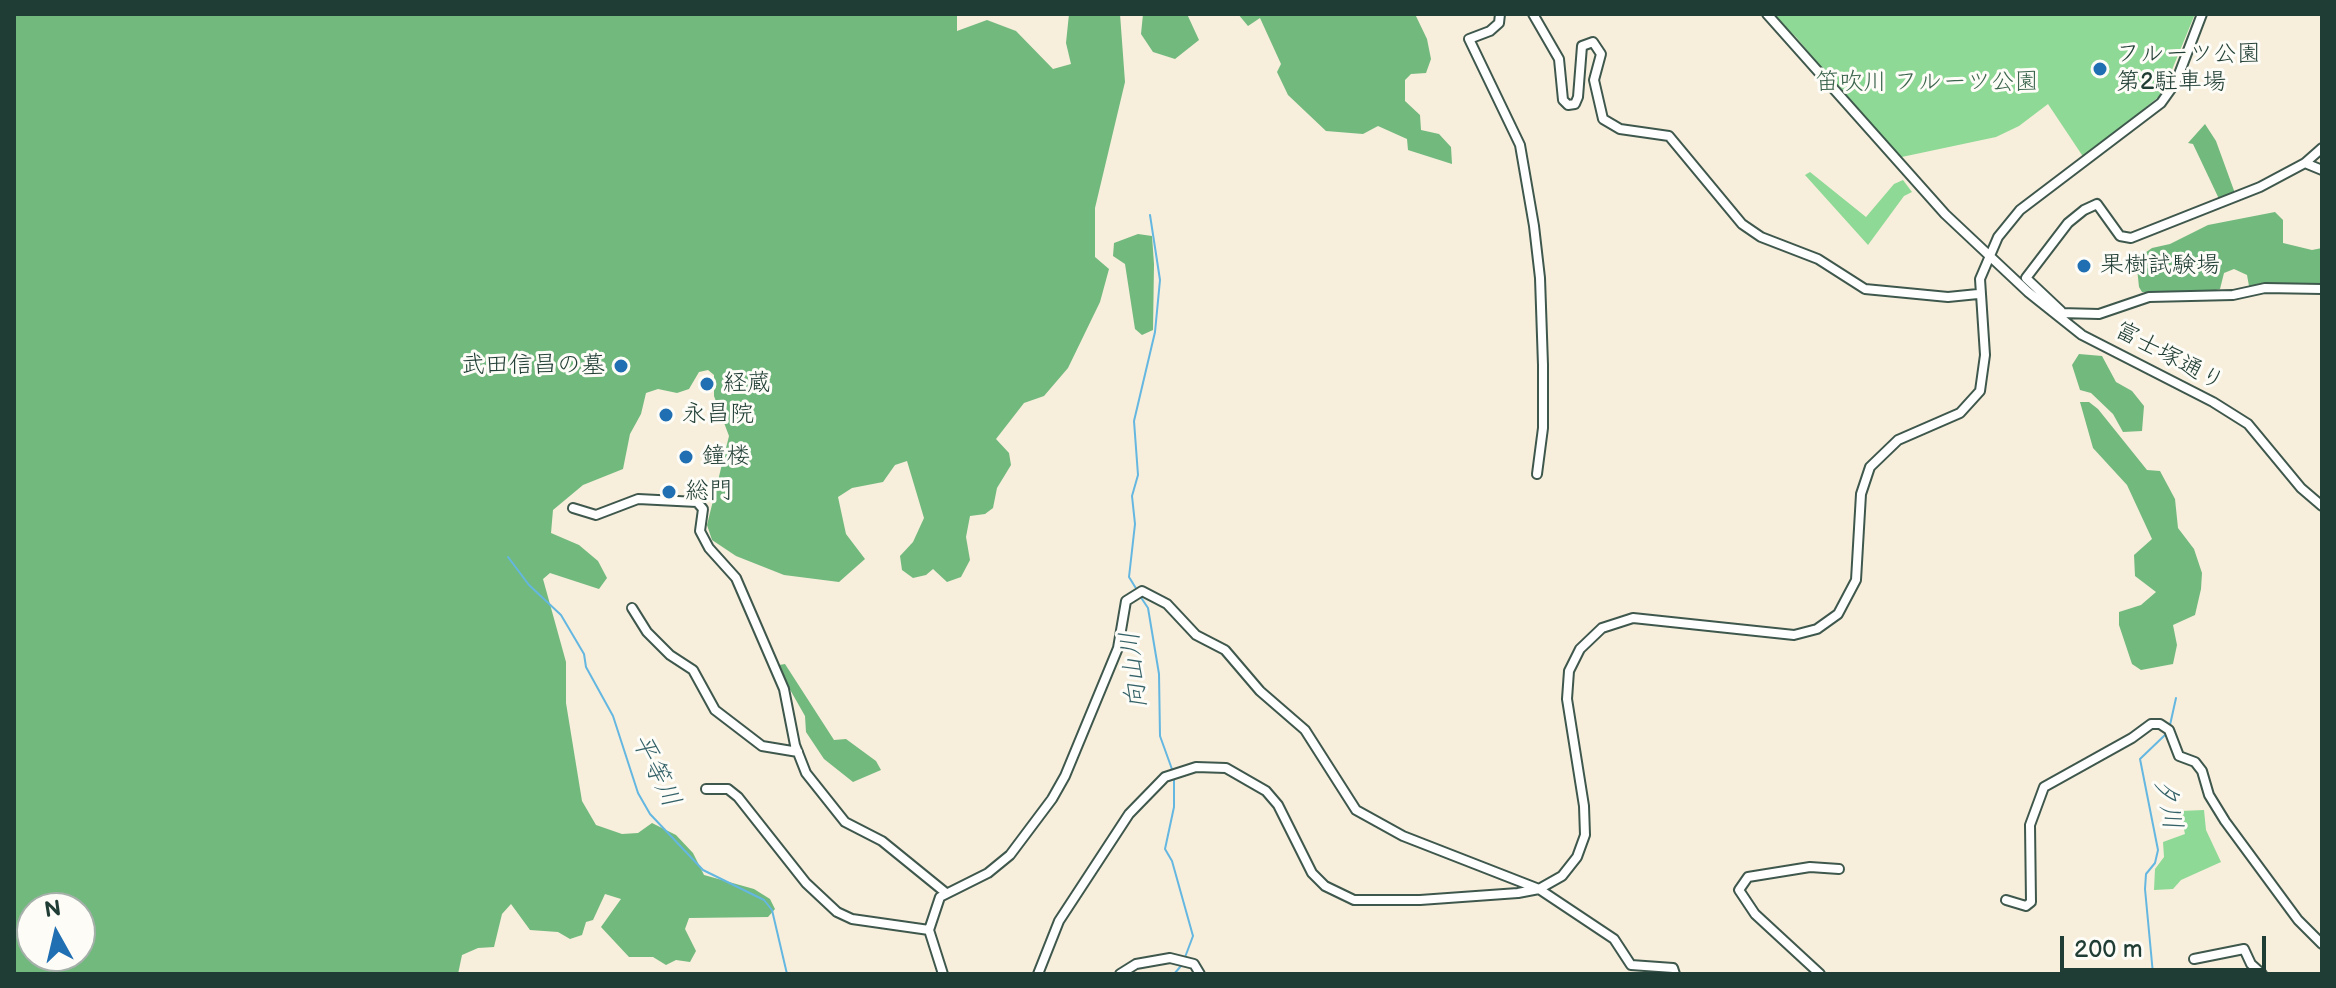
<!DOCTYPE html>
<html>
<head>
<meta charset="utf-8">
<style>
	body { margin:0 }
	#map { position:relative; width:2336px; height:988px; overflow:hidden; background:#f7eedc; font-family:"Balsamiq Sans",sans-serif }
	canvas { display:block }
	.frame { position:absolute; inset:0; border:16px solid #1f3d34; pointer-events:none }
	.north { position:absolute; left:16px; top:892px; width:80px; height:80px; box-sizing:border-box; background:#fdfcf7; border:2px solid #a4b0a9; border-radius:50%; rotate:352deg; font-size:22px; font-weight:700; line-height:32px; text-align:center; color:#1f3d34 }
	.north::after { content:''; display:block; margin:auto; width:28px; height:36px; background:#1f6fb2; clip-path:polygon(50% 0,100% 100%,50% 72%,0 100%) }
	.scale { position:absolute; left:2060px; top:936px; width:206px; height:36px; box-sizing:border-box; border:4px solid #1f3d34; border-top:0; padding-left:10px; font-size:24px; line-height:28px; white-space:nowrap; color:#1f3d34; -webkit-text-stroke:6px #fdfcf7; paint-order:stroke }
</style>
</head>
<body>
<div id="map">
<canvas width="2336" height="988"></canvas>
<div class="frame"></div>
<div class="north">N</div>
<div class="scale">200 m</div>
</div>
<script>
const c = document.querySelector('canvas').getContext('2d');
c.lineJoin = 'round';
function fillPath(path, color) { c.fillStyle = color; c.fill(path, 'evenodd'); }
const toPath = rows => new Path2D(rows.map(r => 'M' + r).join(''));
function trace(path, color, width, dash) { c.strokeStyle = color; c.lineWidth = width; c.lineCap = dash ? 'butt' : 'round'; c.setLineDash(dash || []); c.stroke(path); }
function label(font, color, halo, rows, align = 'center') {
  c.font = font + ' "Balsamiq Sans","Klee One",sans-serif'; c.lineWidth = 6; c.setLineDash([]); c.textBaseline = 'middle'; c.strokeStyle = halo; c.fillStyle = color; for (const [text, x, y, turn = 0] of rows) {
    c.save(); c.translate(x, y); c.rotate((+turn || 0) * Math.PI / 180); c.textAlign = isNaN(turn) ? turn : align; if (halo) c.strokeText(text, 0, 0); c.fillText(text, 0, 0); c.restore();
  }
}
fillPath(toPath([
	[1771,14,2195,14,2162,94,2084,158,2048,104,2019,126,1996,137,1897,158,1796,37],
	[1810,172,1866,217,1894,184,1903,180,1912,192,1904,196,1868,245,1805,175],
	[2204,810,2206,830,2221,862,2181,880,2173,889,2154,890,2155,869,2164,857,2163,842,2185,834,2180,811]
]), '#8ed995');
fillPath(toPath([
	[14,14,957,14,957,31,987,20,1016,31,1053,69,1071,64,1066,43,1069,14,1120,14,1125,82,1095,208,1095,257,1109,269,1100,302,1068,368,1044,396,1024,403,996,439,1009,453,1011,465,997,488,993,508,985,514,970,516,966,537,970,560,961,577,947,582,933,569,926,575,913,578,902,570,900,556,913,542,924,518,907,461,895,465,883,482,852,488,838,497,846,534,865,559,839,582,784,575,736,556,712,540,707,525,729,436,714,396,714,375,708,370,699,372,689,389,677,393,658,389,646,393,641,414,630,434,623,469,583,485,553,510,551,533,579,545,598,561,607,578,599,589,550,573,543,579,566,662,566,703,582,801,596,825,622,834,638,833,652,823,676,835,693,853,704,875,754,889,770,899,775,909,768,917,689,918,685,929,696,951,690,962,676,960,666,965,653,957,629,957,601,927,621,899,605,894,593,920,586,922,582,935,570,939,558,932,530,930,511,904,502,914,494,947,478,948,462,955,458,974,14,974],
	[80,908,80,956,32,956,32,908],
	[1143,14,1187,14,1199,40,1175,59,1153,52,1141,34],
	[1238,14,1415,14,1427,39,1431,59,1426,73,1411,74,1405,80,1405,101,1420,115,1421,130,1439,134,1451,147,1452,164,1408,150,1407,139,1378,126,1363,134,1326,131,1288,95,1277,72,1281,64,1260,18,1248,26],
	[2205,124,2216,141,2236,196,2220,201,2193,144,2188,143],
	[2275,212,2283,220,2283,243,2312,250,2322,248,2322,286,2249,286,2247,275,2234,269,2224,273,2220,289,2208,292,2142,292,2139,287,2137,268,2142,255,2152,248,2170,244,2208,225],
	[1138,234,1152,236,1154,264,1153,330,1142,335,1135,329,1125,264,1113,256,1114,243],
	[2079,354,2102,356,2116,382,2132,391,2144,406,2142,431,2123,432,2113,414,2091,393,2080,390,2072,365],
	[2080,402,2089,402,2098,409,2147,470,2160,471,2175,499,2178,528,2194,549,2202,573,2201,589,2195,615,2173,625,2177,645,2173,664,2141,670,2132,664,2119,625,2119,612,2141,605,2156,592,2135,576,2134,555,2152,539,2127,485,2093,448],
	[785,664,834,740,846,739,876,761,881,770,853,782,824,759,806,732,805,716,780,672,779,665]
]), '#72b97e');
trace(toPath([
	[508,557,529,585,561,615,584,654,586,667,613,716,638,793,650,814,703,870,764,900,772,910,787,974],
	[1137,590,1129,577,1135,524,1132,496,1138,475,1134,421,1155,332,1160,280,1150,215],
	[1140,596,1148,608,1159,674,1160,736,1173,772],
	[2170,725,2176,698],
	[1174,778,1174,807,1165,849,1172,861,1193,936,1184,960],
	[1174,974,1181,966],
	[2153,974,2145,889,2146,874,2155,863,2158,850,2140,759,2166,734]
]), '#64b7e0', 2);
const minor = toPath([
	[1500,14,1499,23,1490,31,1469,39,1520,145,1534,226,1540,278,1543,365,1543,428,1537,474],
	[1533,14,1559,59,1563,100,1568,105,1575,104,1578,97,1582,46,1593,42,1601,54,1594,80,1603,119,1620,129,1669,136,1742,224,1761,237,1818,259,1865,289,1948,297,1978,294],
	[1767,14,1945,214,2028,292,2082,335,2213,402,2248,424,2301,488,2322,506],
	[2305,163,2322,170],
	[2061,311,2026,278,2068,223,2084,210,2097,204,2120,236,2131,238,2260,187,2305,163,2322,148],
	[2060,313,2099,314,2149,297,2233,295,2265,288,2322,289],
	[573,508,596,515,638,499,697,502,703,509,700,531,709,548,736,578,784,689,795,745,806,773,845,822,882,841,946,893],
	[632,608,647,632,670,655,693,670,715,710,762,746,798,752],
	[706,789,728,789,738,797,806,883,837,912,852,919,929,930],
	[2006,900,2026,906,2031,902,2030,825,2044,787,2132,738,2151,724,2160,724,2169,730,2179,756,2195,762,2202,771,2209,795,2225,821,2298,920,2322,944],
	[2194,959,2244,949,2251,964,2262,974],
	[943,974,929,930,940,897,988,873,1010,855,1052,799,1065,776,1118,648,1126,601,1142,591,1167,604,1196,635,1225,650,1260,691,1305,730,1356,810,1403,836,1539,889,1614,939,1631,965,1673,968,1675,974],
	[1038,974,1059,921,1129,814,1165,777,1196,767,1226,768,1266,791,1278,805,1312,873,1325,886,1354,900,1420,900,1518,893,1539,889,1562,876,1577,857,1585,835,1584,806,1567,699,1569,671,1580,649,1602,628,1633,618,1794,635,1817,629,1838,614,1856,580,1861,494,1870,467,1898,440,1960,413,1980,391,1985,355,1980,279,1998,237,2020,210,2161,103,2176,82,2202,14],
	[1120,974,1136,964,1170,958,1194,964,1200,974],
	[1820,974,1755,914,1739,890,1748,877,1810,867,1839,869]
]);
trace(minor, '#3f584d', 12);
trace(minor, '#fff', 8);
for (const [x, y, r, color] of [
	[2100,69,8,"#1f6fb2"],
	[2084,266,8,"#1f6fb2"],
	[621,366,8,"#1f6fb2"],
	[707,384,8,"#1f6fb2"],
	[666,415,8,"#1f6fb2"],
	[686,457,8,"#1f6fb2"],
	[669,492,8,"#1f6fb2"]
]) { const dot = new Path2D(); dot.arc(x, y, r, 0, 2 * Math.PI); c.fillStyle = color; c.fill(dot); trace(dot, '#fdfcf7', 3); }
label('24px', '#1f3d34', '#fdfcf7', [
	["フルーツ公園",2116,55],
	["第2駐車場",2116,83],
	["果樹試験場",2100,266],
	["武田信昌の墓",605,366,"right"],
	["経蔵",723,384],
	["永昌院",682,415],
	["鐘楼",702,457],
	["総門",685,492]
], 'left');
label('24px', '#3b644c', '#fdfcf7', [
	["笛吹川 フルーツ公園",1927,83]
]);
label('24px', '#1f3d34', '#fdfcf7', [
	["富士塚通り",2169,357,28]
]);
label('italic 26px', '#346268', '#fdfcf7', [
	["向山川",1135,670,-96],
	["平等川",655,771,64],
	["夕川",2167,804,79]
]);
</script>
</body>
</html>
